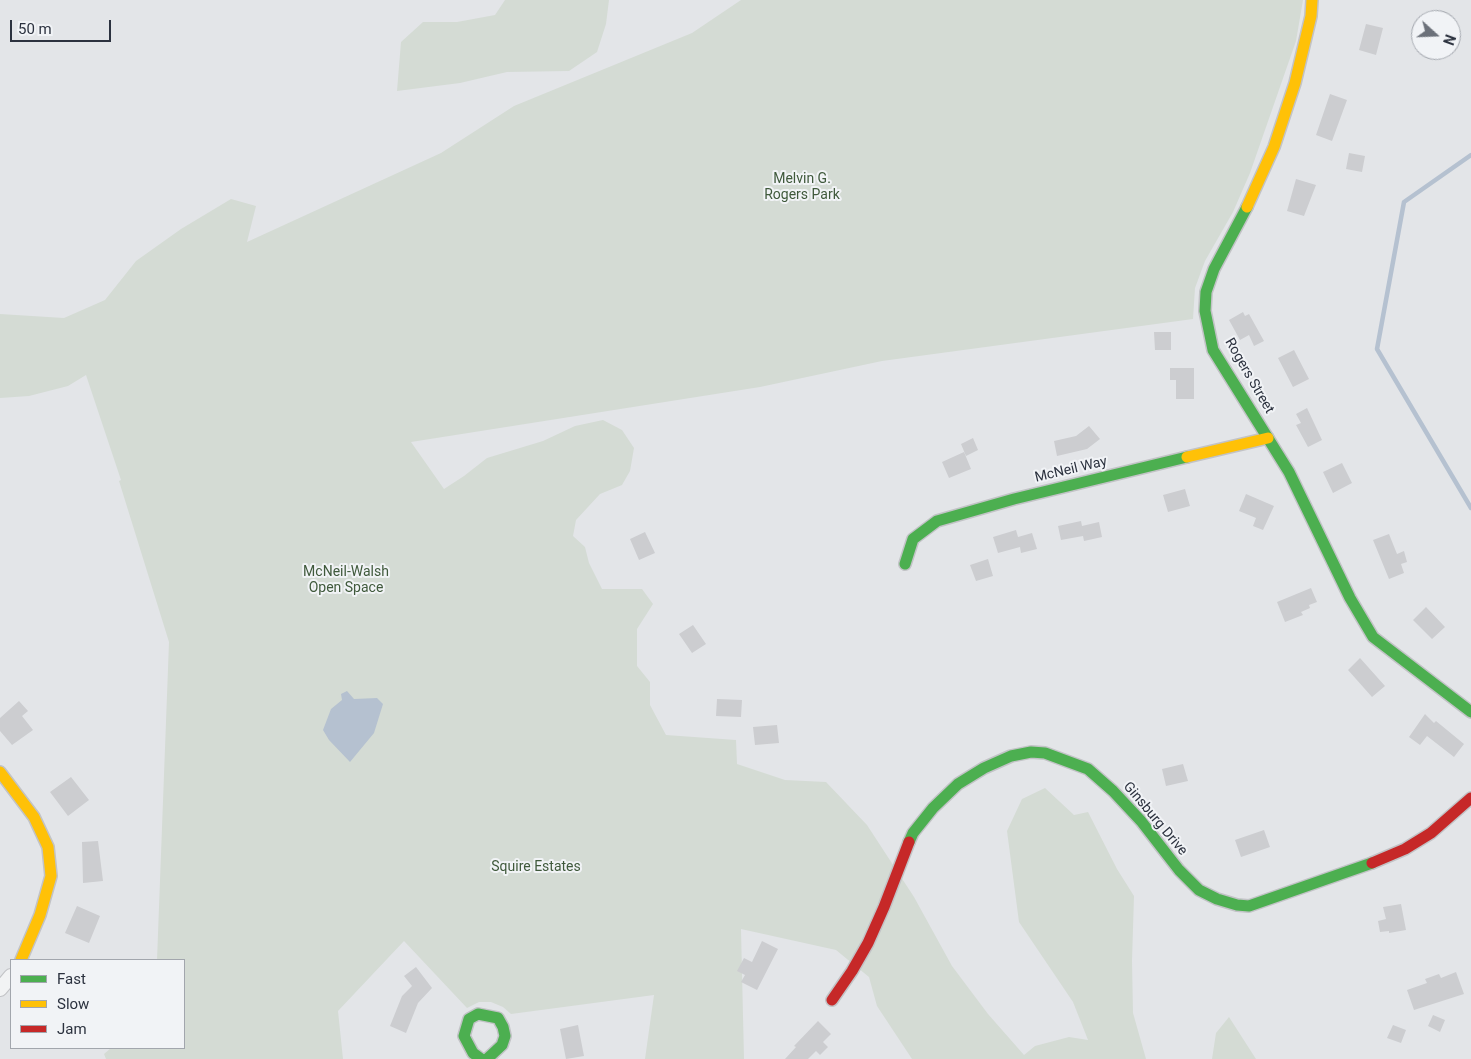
<!DOCTYPE html>
<html>
<head>
<meta charset="utf-8">
<style>
	body { margin:0 }
	#map { position:relative; width:1471px; height:1059px; overflow:hidden; background:#e3e5e8; font-family:Roboto,sans-serif }
	canvas { display:block }
	.legend { position:absolute; left:10px; top:959px; width:175px; height:90px; box-sizing:border-box; background:#f1f3f6; border:1px solid #a2a6ad; margin:0; padding:6px 9px; list-style:none; font-size:15px; color:#2c323f }
	.legend li { display:flex; align-items:center; gap:10px; height:25px }
	.legend b { width:25px; border:1px solid #a2a6ad }
	.north { position:absolute; left:1411px; top:10px; width:50px; height:50px; box-sizing:border-box; background:#f1f3f6; border:1px solid #a2a6ad; border-radius:50%; rotate:110deg; font-size:14px; font-weight:700; line-height:20px; text-align:center; color:#2c323f }
	.north::after { content:''; display:block; margin:auto; width:18px; height:22px; background:#6c717a; clip-path:polygon(50% 0,100% 100%,50% 72%,0 100%) }
	.scale { position:absolute; left:10px; top:20px; width:101px; height:22px; box-sizing:border-box; border:2px solid #2c323f; border-top:0; padding-left:6px; font-size:15px; line-height:18px; white-space:nowrap; color:#2c323f; -webkit-text-stroke:4px #f1f3f6; paint-order:stroke }
</style>
</head>
<body>
<div id="map">
<canvas width="1471" height="1059"></canvas>
<ul class="legend">
<li><b style="height:6px;background:#4caf50"></b>Fast</li>
<li><b style="height:6px;background:#ffc107"></b>Slow</li>
<li><b style="height:6px;background:#c62828"></b>Jam</li>
</ul>
<div class="north">N</div>
<div class="scale">50 m</div>
</div>
<script>
const c = document.querySelector('canvas').getContext('2d');
c.lineJoin = 'round';
function fillPath(path, color) { c.fillStyle = color; c.fill(path, 'evenodd'); }
const toPath = rows => new Path2D(rows.map(r => 'M' + r).join(''));
function trace(path, color, width, dash) { c.strokeStyle = color; c.lineWidth = width; c.lineCap = dash ? 'butt' : 'round'; c.setLineDash(dash || []); c.stroke(path); }
function label(font, color, halo, rows, align = 'center') {
  c.font = font + ' Roboto,sans-serif'; c.lineWidth = 4; c.setLineDash([]); c.textBaseline = 'middle'; c.strokeStyle = halo; c.fillStyle = color; for (const [text, x, y, turn = 0] of rows) {
    c.save(); c.translate(x, y); c.rotate((+turn || 0) * Math.PI / 180); c.textAlign = isNaN(turn) ? turn : align; if (halo) c.strokeText(text, 0, 0); c.fillText(text, 0, 0); c.restore();
  }
}
fillPath(toPath([
	[505,0,609,0,606,24,597,52,569,71,507,72,460,83,397,91,401,42,423,22,457,22,495,15],
	[741,0,1303,0,1296,41,1250,173,1233,212,1205,261,1195,288,1193,319,882,361,760,387,411,442,444,489,464,476,487,458,543,441,575,426,603,420,622,430,634,448,630,471,622,485,600,494,576,520,573,536,585,547,589,563,602,589,642,589,653,604,637,629,637,666,650,682,650,705,666,735,736,740,737,764,785,780,826,782,867,825,914,897,952,966,988,1014,1024,1055,1035,1046,1069,1037,1088,1040,1073,1002,1019,922,1007,831,1022,799,1045,788,1074,815,1088,812,1117,869,1134,896,1132,961,1133,1013,1146,1059,912,1059,877,1006,869,977,836,950,741,929,744,1059,645,1059,654,995,511,1014,503,1007,491,1002,479,1002,467,1008,404,941,338,1011,343,1059,106,1059,104,1054,111,1048,184,1048,184,960,157,960,169,642,119,481,121,480,86,375,68,386,29,396,0,398,0,314,64,318,105,300,136,261,181,229,231,199,256,206,247,242,441,153,514,106,692,33],
	[1229,1017,1256,1059,1212,1059,1216,1033]
]), '#d4dbd4');
fillPath(toPath([
	[347,691,354,699,377,698,383,704,374,733,350,762,329,740,323,730,331,709,342,700,341,694]
]), '#b5c1d0');
trace(toPath([
	[1471,155,1404,202,1377,349,1471,508]
]), '#b5c1d0', 4.5);
fillPath(toPath([
	[1366,24,1383,28,1376,55,1359,50],
	[1330,94,1347,100,1332,141,1316,135],
	[1349,153,1365,156,1362,172,1346,169],
	[1296,179,1316,185,1304,216,1287,211],
	[1243,312,1245,316,1249,314,1264,341,1254,346,1249,335,1240,340,1229,320],
	[1154,332,1171,332,1171,350,1155,350],
	[1294,350,1309,379,1293,387,1278,358],
	[1170,368,1194,368,1194,399,1176,399,1176,380,1170,380],
	[1307,408,1322,440,1308,447,1296,425,1301,423,1296,414],
	[1089,426,1100,439,1087,449,1057,456,1054,441,1076,436],
	[973,438,978,450,966,456,961,444],
	[964,452,971,469,949,478,942,462],
	[1342,463,1352,483,1333,493,1323,472],
	[1185,489,1190,506,1168,512,1163,495],
	[1246,494,1274,506,1263,530,1253,526,1256,518,1239,511],
	[1081,521,1082,526,1099,522,1102,537,1084,541,1083,536,1061,540,1058,526],
	[1016,530,1018,537,1032,533,1037,549,1021,553,1020,547,998,553,993,537],
	[645,532,655,553,639,560,630,539],
	[1389,534,1397,554,1404,551,1407,562,1401,564,1404,573,1389,579,1373,540],
	[988,559,993,576,976,581,970,565],
	[1311,588,1317,602,1309,605,1310,608,1301,612,1303,615,1285,622,1277,602],
	[1426,607,1445,627,1432,639,1413,620],
	[693,625,706,644,692,653,679,634],
	[1360,658,1385,686,1372,697,1348,670],
	[717,699,742,700,741,717,716,716],
	[19,701,28,711,22,716,33,730,12,745,0,731,0,718],
	[1425,714,1434,723,1436,721,1464,744,1454,757,1427,736,1420,745,1409,737],
	[777,725,779,743,755,745,753,727],
	[1183,764,1188,781,1166,786,1162,769],
	[71,777,89,800,68,816,50,792],
	[1264,830,1270,847,1241,857,1235,840],
	[98,841,103,881,83,883,82,842],
	[1401,904,1406,930,1389,933,1389,931,1380,932,1378,921,1386,919,1383,907],
	[77,906,100,916,89,943,65,933],
	[762,941,778,949,757,990,741,982,745,975,737,971,744,958,752,962],
	[416,967,432,988,418,1003,406,1033,390,1026,402,996,412,986,404,976],
	[1456,972,1464,994,1414,1010,1407,990,1427,983,1425,979,1439,974,1441,978],
	[1433,1015,1445,1020,1440,1032,1428,1026],
	[818,1021,831,1034,823,1042,828,1047,820,1055,816,1051,808,1059,785,1059,796,1047,794,1046],
	[578,1025,584,1056,566,1059,560,1029],
	[1393,1025,1406,1030,1401,1043,1387,1038]
]), '#cccdd0');
const street = toPath([
	[0,989,11,976]
]);
const fast = toPath([
	[1247,207,1214,269,1206,292,1205,311,1213,350,1289,472,1350,598,1373,637,1471,712],
	[905,564,913,539,937,521,1014,499,1187,457],
	[909,842,913,833,933,808,958,784,984,768,1011,756,1031,752,1045,753,1088,769,1113,791,1141,821,1179,870,1199,890,1217,899,1237,905,1249,906,1372,863],
	[481,1059,473,1053,464,1036,469,1019,478,1014,498,1018,503,1027,505,1036,502,1045,487,1059]
]);
const slow = toPath([
	[1247,207,1274,147,1295,83,1311,16,1312,0],
	[1187,457,1268,438],
	[0,772,34,817,48,847,51,876,40,915,21,960]
]);
const jam = toPath([
	[1372,863,1405,849,1431,833,1471,798],
	[832,1000,852,971,868,943,884,907,909,842]
]);
trace(street, '#c2c3c6', 16);
trace(fast, '#c2c3c6', 14);
trace(slow, '#c2c3c6', 14);
trace(jam, '#c2c3c6', 14);
trace(street, '#f2f3f4', 14);
trace(fast, '#4caf50', 11);
trace(slow, '#ffc107', 11);
trace(jam, '#c62828', 11);
label('14px', '#3f593b', '#f1f3f6', [
	["Melvin G.",802,179],
	["Rogers Park",802,195],
	["McNeil-Walsh",346,572],
	["Open Space",346,588],
	["Squire Estates",536,867]
]);
label('14px', '#2c323f', '#f1f3f6', [
	["Rogers Street",1249,376,60],
	["McNeil Way",1071,470,-13],
	["Ginsburg Drive",1155,819,50]
]);
</script>
</body>
</html>
